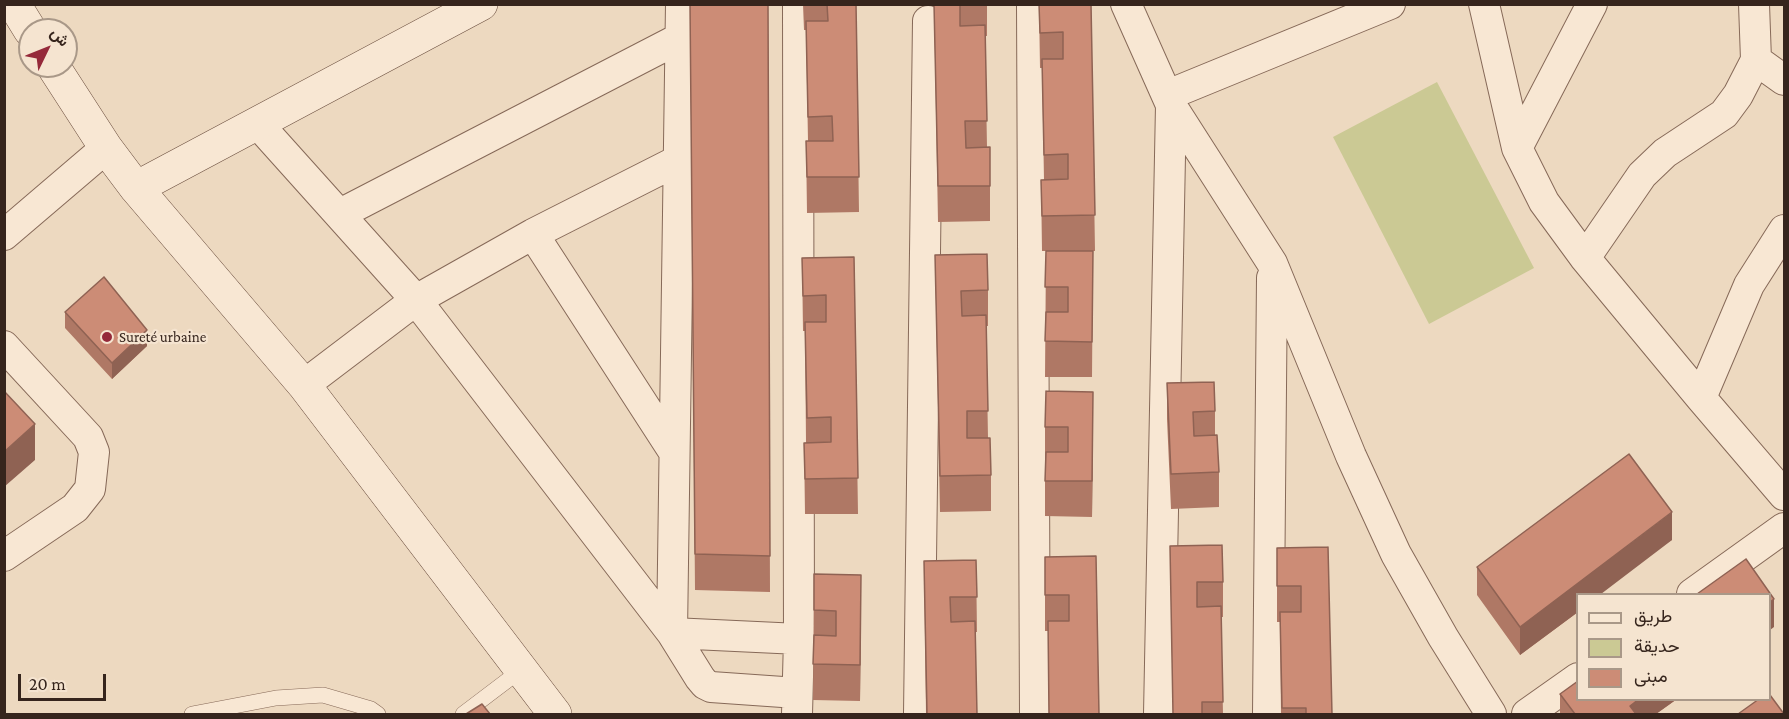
<!DOCTYPE html>
<html>
<head>
<meta charset="utf-8">
<style>
	body { margin:0 }
	#map { position:relative; width:1789px; height:719px; overflow:hidden; background:#edd9c0; font-family:"Crimson Pro",Vazirmatn,serif }
	canvas { display:block }
	.frame { position:absolute; inset:0; border:6px solid #36251d; pointer-events:none }
	.legend { position:absolute; left:1576px; top:593px; width:195px; height:108px; box-sizing:border-box; background:#f5e4d0; border:2px solid #a99888; margin:0; padding:8px 10px; list-style:none; font-size:18px; color:#36251d }
	.legend li { display:flex; align-items:center; gap:12px; height:30px }
	.legend b { width:30px; border:2px solid #a99888 }
	.north { position:absolute; left:18px; top:18px; width:60px; height:60px; box-sizing:border-box; background:#f5e4d0; border:2px solid #a99888; border-radius:50%; rotate:47deg; font-size:16px; font-weight:700; line-height:24px; text-align:center; color:#36251d }
	.north::after { content:''; display:block; margin:auto; width:21px; height:27px; background:#95293a; clip-path:polygon(50% 0,100% 100%,50% 72%,0 100%) }
	.scale { position:absolute; left:18px; top:674px; width:88px; height:27px; box-sizing:border-box; border:3px solid #36251d; border-top:0; padding-left:8px; font-size:18px; line-height:21px; white-space:nowrap; color:#36251d; -webkit-text-stroke:4px #f5e4d0; paint-order:stroke }
</style>
</head>
<body>
<div id="map">
<canvas width="1789" height="719"></canvas>
<div class="frame"></div>
<ul class="legend">
<li><b style="height:8px;background:#f8e7d3"></b>طريق</li>
<li><b style="height:16px;background:#cbc994"></b>حديقة</li>
<li><b style="height:16px;background:#cc8c76"></b>مبنى</li>
</ul>
<div class="north">ش</div>
<div class="scale">20 m</div>
</div>
<script>
const c = document.querySelector('canvas').getContext('2d');
c.lineJoin = 'round';
function fillPath(path, color) { c.fillStyle = color; c.fill(path, 'evenodd'); }
const toPath = rows => new Path2D(rows.map(r => 'M' + r).join(''));
function trace(path, color, width, dash) { c.strokeStyle = color; c.lineWidth = width; c.lineCap = dash ? 'butt' : 'round'; c.setLineDash(dash || []); c.stroke(path); }
function label(font, color, halo, rows, align = 'center') {
  c.font = font + ' "Crimson Pro",serif'; c.lineWidth = 4.5; c.setLineDash([]); c.textBaseline = 'middle'; c.strokeStyle = halo; c.fillStyle = color; for (const [text, x, y, turn = 0] of rows) {
    c.save(); c.translate(x, y); c.rotate((+turn || 0) * Math.PI / 180); c.textAlign = isNaN(turn) ? turn : align; if (halo) c.strokeText(text, 0, 0); c.fillText(text, 0, 0); c.restore();
  }
}
fillPath(toPath([
	[1437,82,1534,268,1429,324,1333,137]
]), '#cbc994');
const service = toPath([
	[192,714,276,698,323,695,371,709,378,714],
	[463,714,521,670]
]);
const minor = toPath([
	[681,4,672,633,700,678,705,684,711,687,797,693],
	[1032,4,1035,714],
	[1126,4,1171,105,1272,263,1351,456,1396,554,1443,637,1491,714],
	[1484,4,1517,148,1544,202,1585,258,1701,398,1784,495],
	[1756,60,1784,80],
	[1168,95,1390,4],
	[258,124,416,300,672,633,799,639],
	[1517,148,1592,4],
	[340,214,682,37],
	[533,234,674,452],
	[4,235,106,148],
	[1585,258,1642,175,1665,153,1724,114,1738,95,1756,60,1754,4],
	[4,346,88,437,94,452,90,489,75,508,4,556],
	[304,385,416,300,533,234,679,160],
	[1701,398,1749,285,1784,230],
	[1692,594,1784,528],
	[797,714,799,639,798,4],
	[919,714,928,21],
	[1159,714,1171,105],
	[1268,714,1272,278],
	[1527,714,1578,678]
]);
const secondary = toPath([
	[14,4,30,30],
	[53,66,106,148,136,188,304,385,555,714],
	[136,188,481,4]
]);
trace(service, '#866958', 16);
trace(minor, '#866958', 32);
trace(secondary, '#684b3b', 34);
trace(service, '#f8e7d3', 15);
trace(minor, '#f8e7d3', 30);
trace(secondary, '#f8e7d3', 33);
fillPath(toPath([
	[690,4,768,4,770,592,695,590],
	[803,4,856,4,859,212,807,213,806,141,808,141,806,30,804,30],
	[934,4,987,4,987,36,985,36,987,147,990,147,990,221,938,222],
	[1039,4,1091,4,1095,251,1074,251,1093,251,1092,377,1045,377,1046,251,1042,251,1041,180,1044,180,1042,68,1040,68],
	[935,255,988,290,988,326,986,326,988,438,991,475,991,511,940,512],
	[854,257,858,514,805,514,804,443,806,443,805,331,803,331,802,258],
	[65,312,147,346,112,379,65,328],
	[1167,383,1215,411,1215,436,1219,472,1219,507,1171,509,1167,419],
	[1045,427,1093,427,1092,517,1045,516],
	[1672,540,1578,594,1578,612,1520,655,1477,595,1477,567],
	[1170,546,1223,582,1223,617,1221,617,1223,714,1173,714],
	[1328,547,1332,714,1281,714,1280,622,1277,622,1277,548],
	[1096,556,1099,714,1049,714,1048,631,1045,631,1045,557],
	[976,560,977,632,975,632,977,714,926,714,924,561],
	[814,574,861,610,860,701,813,700],
	[1560,694,1677,699,1656,714,1560,714]
]), '#af7865');
fillPath(toPath([
	[147,330,147,346,112,379,112,363],
	[1093,392,1093,427,1092,517,1092,481],
	[35,424,35,460,4,487,4,452],
	[1672,512,1672,540,1601,594,1578,594,1578,612,1520,655,1520,627],
	[861,575,861,610,860,701,860,665],
	[1774,599,1774,627,1770,630,1770,602],
	[1639,699,1677,699,1656,714,1630,714,1630,706]
]), '#8f6253');
const building = toPath([
	[690,4,768,4,770,556,695,554,690,4],
	[827,4,856,4,859,177,807,177,806,141,833,141,832,116,808,117,806,21,828,21,827,4],
	[934,4,960,4,960,26,985,25,987,121,965,121,966,148,990,147,990,186,938,186,934,4],
	[1039,4,1091,4,1095,215,1042,216,1041,180,1068,179,1068,154,1044,155,1042,59,1063,59,1063,32,1040,33,1039,4],
	[1046,251,1093,251,1092,342,1045,341,1046,312,1068,312,1068,287,1045,287,1046,251],
	[987,254,988,290,961,291,962,316,986,315,988,411,967,411,967,438,990,438,991,475,940,476,935,255,987,254],
	[854,257,858,478,805,479,804,443,831,442,831,417,807,418,805,322,826,322,826,295,803,296,802,258,854,257],
	[104,277,147,330,112,363,65,312,104,277],
	[1214,382,1215,411,1193,412,1194,436,1217,435,1219,472,1171,474,1167,383,1214,382],
	[4,391,35,424,4,452,4,391],
	[1046,391,1093,392,1092,481,1045,481,1046,452,1068,452,1068,427,1045,427,1046,391],
	[1629,454,1672,512,1520,627,1477,567,1629,454],
	[1222,545,1223,582,1197,582,1197,607,1221,606,1223,702,1202,702,1202,714,1173,714,1170,546,1222,545],
	[1328,547,1332,714,1306,714,1306,708,1282,708,1280,612,1301,612,1301,586,1277,586,1277,548,1328,547],
	[1096,556,1099,714,1049,714,1048,621,1069,621,1069,595,1045,595,1045,557,1096,556],
	[1746,559,1774,599,1770,602,1770,594,1697,594,1746,559],
	[976,560,977,597,950,597,951,622,975,621,977,714,927,714,924,561,976,560],
	[814,574,861,575,860,665,813,664,814,635,836,636,836,611,814,610,814,574],
	[1578,681,1578,699,1639,699,1630,706,1636,714,1575,714,1560,694,1578,681],
	[1770,695,1784,714,1738,714,1759,699,1770,699,1770,695],
	[482,704,490,714,466,714,482,704]
]);
fillPath(building, '#cc8c76');
trace(building, '#8f6253', 1.5);
for (const [x, y, r, color] of [
	[107,337,6,"#95293a"]
]) { const dot = new Path2D(); dot.arc(x, y, r, 0, 2 * Math.PI); c.fillStyle = color; c.fill(dot); trace(dot, '#f5e4d0', 2); }
label('15px', '#36251d', '#f5e4d0', [
	["Sureté urbaine",119,337]
], 'left');
</script>
</body>
</html>
